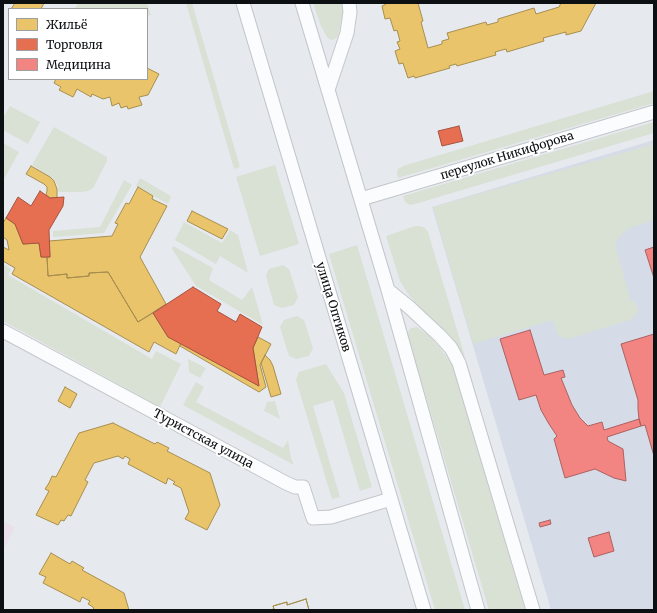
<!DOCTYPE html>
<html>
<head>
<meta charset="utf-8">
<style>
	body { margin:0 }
	#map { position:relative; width:657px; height:613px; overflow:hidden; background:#e6eaef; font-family:Merriweather,serif }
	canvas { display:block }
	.frame { position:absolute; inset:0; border:4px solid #0d1013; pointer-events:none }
	.legend { position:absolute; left:8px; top:8px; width:140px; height:72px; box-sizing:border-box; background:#fff; border:1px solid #9e9fa1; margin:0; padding:5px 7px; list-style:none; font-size:12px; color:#0d1013 }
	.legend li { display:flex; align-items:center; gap:8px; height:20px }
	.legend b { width:20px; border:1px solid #9e9fa1 }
</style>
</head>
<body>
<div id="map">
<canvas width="657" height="613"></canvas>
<div class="frame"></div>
<ul class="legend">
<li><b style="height:11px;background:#e9c46a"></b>Жильё</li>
<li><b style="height:11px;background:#e76f51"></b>Торговля</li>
<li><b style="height:11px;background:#f28482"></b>Медицина</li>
</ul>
</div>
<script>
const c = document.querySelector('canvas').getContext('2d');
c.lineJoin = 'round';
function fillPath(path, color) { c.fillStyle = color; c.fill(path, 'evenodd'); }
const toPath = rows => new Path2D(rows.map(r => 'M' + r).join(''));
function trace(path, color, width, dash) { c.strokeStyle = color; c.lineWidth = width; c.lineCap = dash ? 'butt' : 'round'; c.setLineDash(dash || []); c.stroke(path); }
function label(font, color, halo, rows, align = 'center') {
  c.font = font + ' Merriweather,serif'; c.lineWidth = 4; c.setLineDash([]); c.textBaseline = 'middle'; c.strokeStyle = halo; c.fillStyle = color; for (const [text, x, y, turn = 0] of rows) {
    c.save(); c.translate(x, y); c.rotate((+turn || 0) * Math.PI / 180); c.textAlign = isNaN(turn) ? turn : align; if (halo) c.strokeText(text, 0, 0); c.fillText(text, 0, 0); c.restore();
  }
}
fillPath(toPath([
	[654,140,654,610,551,610,432,207]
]), '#d5dce7');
fillPath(toPath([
	[3,521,15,527,3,551]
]), '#e9e0eb');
fillPath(toPath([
	[78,3,147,3,151,15,147,16,147,9,75,9],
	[186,3,192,3,240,167,234,169],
	[313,3,342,3,343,12,338,36,335,39,331,40,327,37,321,26],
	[654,91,654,103,398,178,397,173,398,169,403,166],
	[10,106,40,122,28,144,3,130,3,118],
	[654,122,654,133,415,204,410,205,405,202,403,196],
	[54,127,107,157,107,161,93,188,88,191,81,192,58,192,58,187,56,182,53,179,32,165],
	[3,143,19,152,3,181],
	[654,144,654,220,627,229,620,236,615,244,631,302,635,301,638,310,635,316,630,320,568,339,560,337,557,333,553,320,473,344,433,207],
	[275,165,299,244,260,256,236,177],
	[140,178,171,196,168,204,136,186],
	[124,180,132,185,104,233,53,237,53,231,100,227],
	[184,222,222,243,230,230,238,235,248,273,220,256,216,264,175,240],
	[415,226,420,226,425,228,428,232,465,357,454,341,420,308,408,294,400,281,386,236],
	[357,245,465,610,435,610,329,254],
	[173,246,213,268,209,280,242,300,252,287,263,325,196,286,172,249],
	[3,264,11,269,8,275,152,359,156,351,181,364,160,407,3,321],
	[283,265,289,269,298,297,294,305,282,308,274,305,266,276,269,269],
	[297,316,304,320,313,348,309,356,296,359,289,356,280,327,284,320],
	[417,327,430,337,441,349,452,365,525,610,489,610,408,336,408,332,411,328],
	[188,359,206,368,200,378,189,372],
	[326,364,344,393,372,487,360,491,333,400,313,406,340,497,332,499,296,380,299,372],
	[196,382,204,387,196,402,283,448,288,440,291,458,294,465,183,405],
	[275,401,276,405,280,419,264,411,267,402]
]), '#d9e0d4');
const homes = toPath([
	[15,3,44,3,41,9,11,9,15,3],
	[386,3,418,3,423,21,421,22,428,48,442,44,442,41,449,39,447,33,486,22,487,25,498,22,498,19,534,8,536,14,559,7,561,3,596,3,581,31,566,35,566,32,543,38,544,41,507,52,506,49,495,52,496,55,457,66,456,64,449,66,450,68,415,78,414,76,408,78,403,63,399,64,395,51,400,49,397,42,400,41,397,30,394,31,390,18,385,19,382,6,386,4,386,3],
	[147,68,159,74,148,95,139,97,142,105,128,109,127,106,121,108,119,103,112,106,110,97,103,99,92,94,91,97,77,89,73,97,59,90,61,87,54,83,56,79,147,79,147,68],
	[31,166,50,177,54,181,57,189,57,198,50,198,46,195,47,191,47,187,44,184,26,174,31,166],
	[138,187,153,196,152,199,167,206,140,257,166,304,138,322,108,272,89,273,89,276,67,278,67,274,48,276,47,257,50,257,49,241,112,236,118,224,115,223,126,203,129,204,138,187],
	[192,211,228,229,222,239,187,221,192,211],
	[6,218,15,224,23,244,39,243,41,257,47,257,48,276,67,274,67,278,89,276,89,273,108,272,138,322,153,313,168,337,181,343,176,354,154,342,149,352,12,274,15,268,3,261,3,247,9,250,7,240,3,237,3,223,6,218],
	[258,337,271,344,260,365,266,387,259,392,180,346,181,343,259,386,253,348,258,337],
	[265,355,270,360,273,366,281,394,271,397,261,363,265,355],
	[65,387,77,394,70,408,58,401,65,387],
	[113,423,155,444,157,442,169,448,167,451,210,473,220,505,207,530,185,519,189,512,181,488,173,484,175,482,168,478,166,484,128,464,130,459,125,456,123,459,118,456,94,463,85,480,88,482,71,516,68,515,64,521,61,520,58,525,36,515,49,491,45,489,49,483,52,476,56,477,79,433,113,423],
	[51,553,70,564,72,561,84,568,82,570,124,593,129,610,94,610,93,607,88,604,90,601,82,597,80,602,43,583,46,577,39,574,51,553],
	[306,599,309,610,270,610,274,609,273,606,287,602,287,605,306,599],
	[306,599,309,610,270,610,274,609,273,606,287,602,287,605,306,599]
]);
fillPath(homes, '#e9c46a');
trace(homes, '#a78e50', 1);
const shops = toPath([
	[459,126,463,141,442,146,438,131,459,126],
	[40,191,50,198,64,197,63,206,49,230,50,257,41,257,39,243,23,244,15,224,6,218,18,197,31,206,40,191],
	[193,287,221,304,217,311,236,322,240,314,262,327,253,348,259,386,168,337,153,313,193,287]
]);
fillPath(shops, '#e76f51');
trace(shops, '#a6523e', 1);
const health = toPath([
	[654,247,654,278,645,250,654,247],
	[530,330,544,375,563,370,565,377,561,378,572,405,580,418,588,426,602,422,604,430,639,419,641,426,607,437,608,441,623,449,626,481,614,478,595,469,565,478,554,439,557,436,549,424,541,410,536,395,519,400,500,339,530,330],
	[654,334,654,456,645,425,641,426,639,419,638,409,638,400,621,344,654,334],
	[550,520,551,524,540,527,539,523,550,520],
	[609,532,614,551,594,557,588,538,609,532]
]);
fillPath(health, '#f28482');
trace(health, '#ad6161', 1);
const minor = toPath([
	[243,3,424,610],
	[302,3,388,290,478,610],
	[328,90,347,33,350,12,349,3],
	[361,199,654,112],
	[388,290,409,307,440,336,451,348,459,363,533,610],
	[3,331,286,483,295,487,303,487,313,518,331,517,391,499]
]);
trace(minor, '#c3c6ca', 15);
trace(minor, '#fbfcfd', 13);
label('12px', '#0d1013', '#fff', [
	["переулок Никифорова",507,156,-17],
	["улица Оптиков",333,307,73],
	["Туристская улица",203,439,28]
]);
</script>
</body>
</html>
